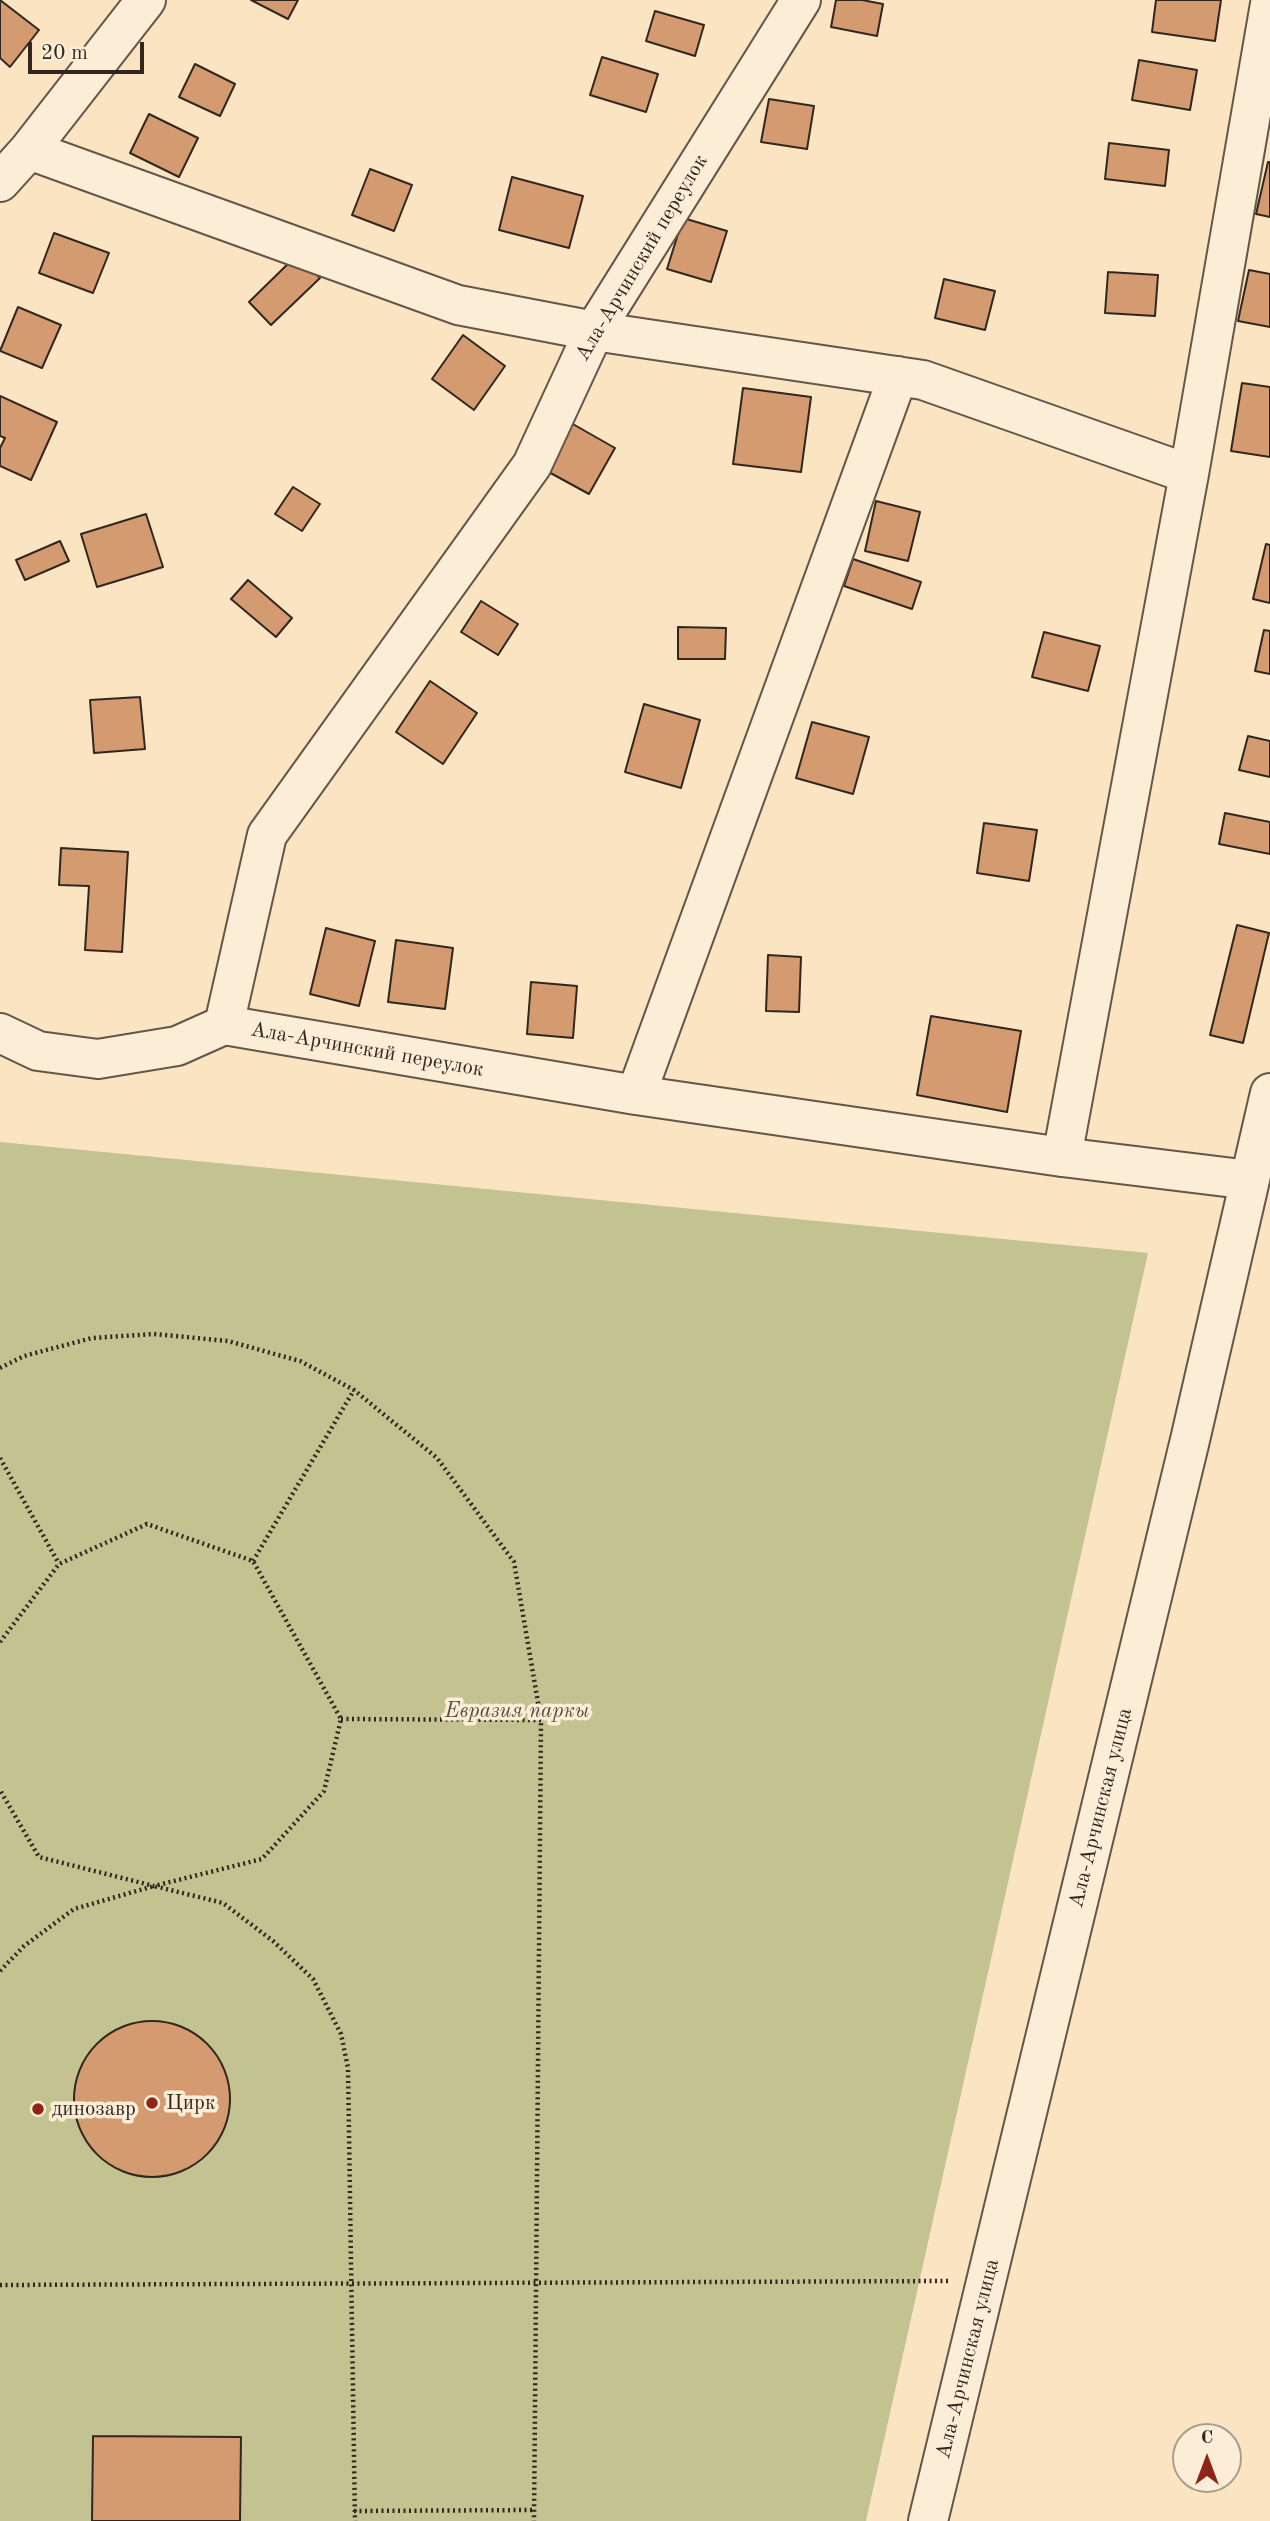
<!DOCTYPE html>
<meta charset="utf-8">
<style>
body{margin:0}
#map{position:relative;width:1270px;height:2521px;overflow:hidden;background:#fae4c2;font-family:"Old Standard TT",serif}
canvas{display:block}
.north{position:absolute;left:1172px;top:2423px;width:70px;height:70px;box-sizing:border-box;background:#fcedd7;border:2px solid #ab9d8e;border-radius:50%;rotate:0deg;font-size:19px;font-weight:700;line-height:28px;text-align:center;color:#322620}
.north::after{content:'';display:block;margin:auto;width:24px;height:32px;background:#8f2418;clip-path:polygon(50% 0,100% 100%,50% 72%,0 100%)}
.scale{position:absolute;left:28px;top:42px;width:116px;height:32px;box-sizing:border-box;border:4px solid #322620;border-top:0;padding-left:9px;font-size:21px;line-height:24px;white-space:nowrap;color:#322620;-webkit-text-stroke:5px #fcedd7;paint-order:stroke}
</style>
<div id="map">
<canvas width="1270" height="2521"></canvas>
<div class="north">С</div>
<div class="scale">20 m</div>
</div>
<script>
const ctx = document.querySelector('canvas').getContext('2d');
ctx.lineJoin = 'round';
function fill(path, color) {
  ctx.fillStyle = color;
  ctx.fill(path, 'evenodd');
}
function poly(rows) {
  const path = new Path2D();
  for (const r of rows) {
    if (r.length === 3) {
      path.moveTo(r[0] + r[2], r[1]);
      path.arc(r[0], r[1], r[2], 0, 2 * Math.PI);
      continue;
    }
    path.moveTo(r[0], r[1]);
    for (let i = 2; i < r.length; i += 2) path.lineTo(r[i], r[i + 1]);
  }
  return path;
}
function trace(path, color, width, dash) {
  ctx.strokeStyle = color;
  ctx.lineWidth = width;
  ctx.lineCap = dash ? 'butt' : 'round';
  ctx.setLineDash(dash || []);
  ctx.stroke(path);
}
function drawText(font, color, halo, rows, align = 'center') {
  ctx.font = font + ' "Old Standard TT",serif';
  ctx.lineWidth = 7;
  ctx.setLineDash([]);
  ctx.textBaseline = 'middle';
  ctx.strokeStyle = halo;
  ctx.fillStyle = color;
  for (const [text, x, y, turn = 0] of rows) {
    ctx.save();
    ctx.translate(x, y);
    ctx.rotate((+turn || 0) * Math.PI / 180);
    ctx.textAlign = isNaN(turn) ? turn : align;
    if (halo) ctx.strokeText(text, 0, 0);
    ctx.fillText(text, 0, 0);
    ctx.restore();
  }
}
fill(poly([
 [0,1142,1148,1253,866,2521,0,2521]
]), '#c2c390');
const building = poly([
 [0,0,39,30,10,67,0,58,0,0],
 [251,0,298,0,288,19,251,0],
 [836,0,862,0,883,4,877,36,831,27,836,0],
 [1156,0,1221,0,1215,41,1152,32,1156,0],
 [655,11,704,25,695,56,646,41,655,11],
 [602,57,658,74,646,112,590,95,602,57],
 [1139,60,1197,70,1190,110,1132,100,1139,60],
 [195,64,235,84,220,116,179,97,195,64],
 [769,99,814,106,807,149,761,142,769,99],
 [149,114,198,138,179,177,130,153,149,114],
 [1109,143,1169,150,1165,186,1105,179,1109,143],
 [1268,162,1270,162,1270,217,1256,214,1268,162],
 [370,169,412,185,394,231,352,215,370,169],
 [512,177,583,196,569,248,499,230,512,177],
 [683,218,727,231,711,282,667,269,683,218],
 [54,233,109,253,93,293,39,273,54,233],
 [297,255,320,278,271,325,249,302,297,255],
 [1249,270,1270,274,1270,327,1238,321,1249,270],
 [1108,272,1158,275,1155,316,1105,313,1108,272],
 [944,279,995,291,985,330,935,318,944,279],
 [18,307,61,325,42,368,0,351,18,307],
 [463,335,505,366,474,410,432,379,463,335],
 [1242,383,1270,387,1270,457,1231,451,1242,383],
 [743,388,811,397,801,472,733,464,743,388],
 [0,396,57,422,31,480,0,466,0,448,5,438,0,436,0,396],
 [571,423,615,448,589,494,545,470,571,423],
 [293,487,320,504,302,531,275,514,293,487],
 [876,501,920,512,908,561,865,551,876,501],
 [146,514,163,567,97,587,81,534,146,514],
 [60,541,69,561,25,580,16,560,60,541],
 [1266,544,1270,545,1270,603,1253,599,1266,544],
 [853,559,921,582,912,609,844,586,853,559],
 [248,580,292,618,276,637,231,599,248,580],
 [481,601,518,624,498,655,461,632,481,601],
 [678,627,726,628,725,659,678,659,678,627],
 [1264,630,1270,631,1270,674,1255,671,1264,630],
 [1044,632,1100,646,1088,691,1032,677,1044,632],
 [430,681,477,713,443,764,396,732,430,681],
 [140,697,145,749,94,753,90,700,140,697],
 [644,704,700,720,681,788,625,772,644,704],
 [812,722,869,737,853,794,796,778,812,722],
 [1248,736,1270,741,1270,777,1239,770,1248,736],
 [1225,813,1270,822,1270,854,1219,844,1225,813],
 [984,823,1037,830,1029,881,977,873,984,823],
 [61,848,128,852,122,952,85,950,89,886,59,885,61,848],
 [1237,925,1269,933,1243,1043,1210,1035,1237,925],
 [326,928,375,941,359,1006,310,994,326,928],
 [396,940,453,948,445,1009,388,1002,396,940],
 [768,955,801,957,799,1012,766,1011,768,955],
 [531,982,577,986,573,1038,527,1034,531,982],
 [931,1016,1021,1031,1007,1112,917,1095,931,1016],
 [152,2099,78],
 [93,2436,241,2437,240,2521,92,2521,93,2436]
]);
fill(building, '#d49b71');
trace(building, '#322620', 2);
const minor = poly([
 [801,0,594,331,532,465,267,835,224,1025,636,1095,898,376],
 [29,150,458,305,594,331,923,380,1189,474],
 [0,182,29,150,146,0],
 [0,1033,38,1051,98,1059,177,1046,224,1025],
 [636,1095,1062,1157,1250,1180],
 [1062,1157,1189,474,1270,4],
 [928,2521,1190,1440,1270,1093]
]);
trace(minor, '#645648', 42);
trace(poly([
 [0,1368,24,1356,92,1338,154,1334,228,1341,300,1361,354,1390,437,1458,514,1562,541,1720,534,2521],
 [0,1458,59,1564],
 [253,1561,354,1390],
 [0,1642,59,1564,147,1524,253,1561,341,1719,324,1791,262,1859,154,1886,39,1857,0,1790],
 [341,1719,541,1720],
 [0,1971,24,1946,74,1909,154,1886,223,1903,273,1941,313,1979,341,2034,348,2068,355,2521],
 [0,2285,948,2281],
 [354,2511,534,2510]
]), '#322620', 4.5, [2, 3.5]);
trace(minor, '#fcedd7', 38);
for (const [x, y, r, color] of [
 [152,2103,7,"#8f2418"],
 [38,2109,7,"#8f2418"]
]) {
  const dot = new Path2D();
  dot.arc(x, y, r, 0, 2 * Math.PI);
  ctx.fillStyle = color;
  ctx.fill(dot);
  trace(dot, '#fcedd7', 2.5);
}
drawText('21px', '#322620', '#fcedd7', [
 ["Ала-Арчинский переулок",642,258,-59],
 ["Ала-Арчинский переулок",367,1050,10],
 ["Ала-Арчинская улица",1101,1808,-76],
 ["Ала-Арчинская улица",968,2359,-76]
]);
drawText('italic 21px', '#564d3c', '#fcedd7', [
 ["Евразия паркы",517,1711]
]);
drawText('21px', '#322620', '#fcedd7', [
 ["Цирк",166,2103],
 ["динозавр",52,2109]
], 'left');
</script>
